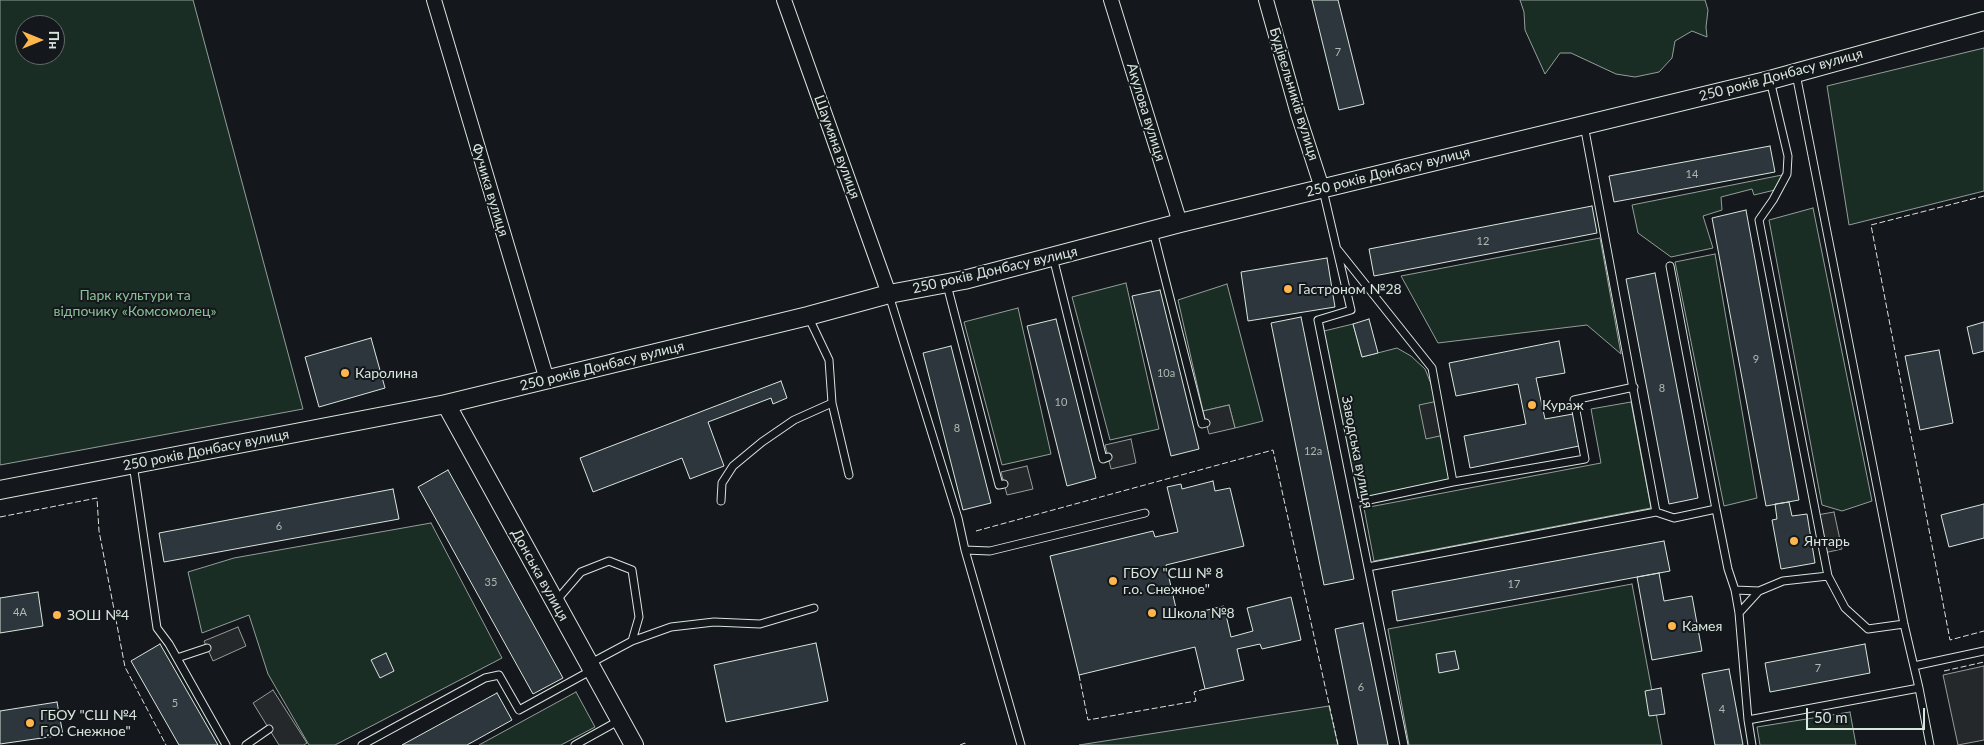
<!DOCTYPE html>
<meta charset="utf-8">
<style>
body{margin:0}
#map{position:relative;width:1984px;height:745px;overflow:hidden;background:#14181c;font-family:Lato,sans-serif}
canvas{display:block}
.north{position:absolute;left:15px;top:15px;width:50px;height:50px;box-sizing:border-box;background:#14181c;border:1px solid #626a69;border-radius:50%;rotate:90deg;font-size:14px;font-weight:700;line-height:20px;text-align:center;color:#d8e6dc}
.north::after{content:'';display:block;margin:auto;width:18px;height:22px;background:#ffb74d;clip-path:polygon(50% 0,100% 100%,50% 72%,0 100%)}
.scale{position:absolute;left:1806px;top:708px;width:119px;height:22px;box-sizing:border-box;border:2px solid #d8e6dc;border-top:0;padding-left:6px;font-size:15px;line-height:18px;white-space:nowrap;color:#d8e6dc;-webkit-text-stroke:4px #14181c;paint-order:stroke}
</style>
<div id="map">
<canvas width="1984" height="745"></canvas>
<div class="north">Пн</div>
<div class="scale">50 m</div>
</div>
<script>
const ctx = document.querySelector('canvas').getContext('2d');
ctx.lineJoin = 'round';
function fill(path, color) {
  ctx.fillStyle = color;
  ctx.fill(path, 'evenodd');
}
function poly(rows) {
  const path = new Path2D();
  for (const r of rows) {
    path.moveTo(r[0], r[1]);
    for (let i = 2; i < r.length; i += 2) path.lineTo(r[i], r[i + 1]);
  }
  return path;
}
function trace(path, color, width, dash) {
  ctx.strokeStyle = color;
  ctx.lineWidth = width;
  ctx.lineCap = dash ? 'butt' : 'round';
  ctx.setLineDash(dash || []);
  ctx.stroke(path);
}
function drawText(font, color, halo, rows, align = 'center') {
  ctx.font = font + ' Lato,sans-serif';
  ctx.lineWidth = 4;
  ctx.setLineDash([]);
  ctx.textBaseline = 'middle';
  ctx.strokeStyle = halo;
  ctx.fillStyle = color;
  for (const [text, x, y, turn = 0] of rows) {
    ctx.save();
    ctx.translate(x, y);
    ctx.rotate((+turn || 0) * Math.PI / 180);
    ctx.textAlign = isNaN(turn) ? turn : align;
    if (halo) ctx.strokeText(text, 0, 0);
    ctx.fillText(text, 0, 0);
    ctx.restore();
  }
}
const green = poly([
 [0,0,193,0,303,409,0,465,0,0],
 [25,25,55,25,55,55,25,55,25,25],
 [1520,0,1705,0,1708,10,1706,27,1707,37,1692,31,1675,41,1672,58,1659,72,1635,77,1616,74,1571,53,1560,53,1545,74,1525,30,1524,12,1520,0],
 [1984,48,1984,191,1849,225,1827,86,1984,48],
 [1787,174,1779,189,1754,195,1752,189,1721,197,1722,210,1703,216,1713,248,1671,257,1638,233,1632,205,1787,174],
 [1813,208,1872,501,1842,511,1822,505,1769,220,1813,208],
 [1600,238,1621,354,1587,325,1438,343,1401,276,1600,238],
 [1715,254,1757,498,1724,506,1675,262,1715,254],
 [1126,283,1159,429,1110,440,1072,297,1126,283],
 [1227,284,1263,421,1235,428,1229,405,1203,411,1178,300,1227,284],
 [1018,308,1051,454,1002,465,964,322,1018,308],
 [1353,324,1362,357,1397,348,1411,356,1425,369,1438,401,1426,438,1444,435,1453,482,1355,503,1320,332,1353,324],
 [1631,402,1651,508,1374,561,1364,508,1601,463,1591,409,1631,402],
 [431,523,502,658,335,745,309,745,268,674,249,615,202,633,188,572,234,558,431,523],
 [1632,584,1662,745,1409,745,1388,629,1632,584],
 [576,692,595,727,561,745,479,745,576,692],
 [1329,706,1338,745,1079,745,1329,706],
 [1850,712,1856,745,1760,745,1757,727,1850,712]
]);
fill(green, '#1a2d24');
trace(green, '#939e99', 1);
const parking = poly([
 [1438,401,1444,435,1426,439,1419,405,1438,401],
 [1229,405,1235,428,1209,434,1203,411,1229,405],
 [1131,439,1136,463,1111,469,1105,445,1131,439],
 [1027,466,1033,489,1007,495,1001,472,1027,466],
 [1834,512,1842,549,1824,553,1817,515,1834,512],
 [238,627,246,646,213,661,204,641,238,627],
 [1984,666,1984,740,1958,745,1943,675,1984,666],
 [273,690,307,743,304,745,279,745,253,703,273,690]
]);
fill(parking, '#24282b');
trace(parking, '#939e99', 1);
const building = poly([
 [1312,0,1338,0,1364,104,1339,110,1312,0],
 [1770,146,1775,172,1614,202,1609,176,1770,146],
 [1592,206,1597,233,1374,276,1369,249,1592,206],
 [1746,210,1799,500,1766,506,1712,218,1746,210],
 [1327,258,1335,307,1248,321,1241,272,1327,258],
 [1655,273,1698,498,1669,504,1626,279,1655,273],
 [1160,290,1199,449,1171,456,1132,296,1160,290],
 [1301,317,1354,579,1324,585,1271,323,1301,317],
 [1056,319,1096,478,1067,486,1027,326,1056,319],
 [1369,319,1378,353,1362,357,1353,324,1369,319],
 [1984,322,1984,351,1973,354,1967,327,1984,322],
 [371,338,385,388,319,407,305,357,371,338],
 [1559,341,1565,373,1536,378,1545,419,1573,414,1579,446,1470,468,1464,436,1526,424,1518,384,1456,396,1449,363,1559,341],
 [951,346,991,503,963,510,923,353,951,346],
 [1939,350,1953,423,1920,430,1905,356,1939,350],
 [781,381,787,398,773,404,771,398,708,422,724,466,690,479,682,458,593,492,580,458,781,381],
 [448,470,563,678,533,694,418,487,448,470],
 [1213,481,1215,491,1230,488,1244,546,1166,565,1178,617,1224,606,1231,637,1253,631,1247,608,1291,597,1301,640,1262,649,1260,644,1237,649,1244,680,1205,689,1195,647,1079,675,1050,556,1153,531,1155,537,1178,532,1167,487,1181,484,1182,489,1213,481],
 [393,489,399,519,164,562,159,533,393,489],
 [1789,502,1792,516,1807,514,1815,563,1781,569,1772,520,1777,519,1775,504,1789,502],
 [1984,504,1984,538,1949,547,1941,515,1984,504],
 [1664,541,1670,571,1397,621,1392,591,1664,541],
 [1659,573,1664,601,1692,596,1702,651,1652,660,1637,577,1659,573],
 [38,592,43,626,0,633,0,598,38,592],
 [1363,623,1388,745,1358,745,1335,629,1363,623],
 [816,643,828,701,726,722,714,665,816,643],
 [160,644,218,745,179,745,131,661,160,644],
 [1865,644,1870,673,1770,692,1765,663,1865,644],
 [1455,651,1459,669,1439,673,1436,654,1455,651],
 [386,653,394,671,380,678,371,660,386,653],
 [1729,669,1743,745,1715,745,1702,674,1729,669],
 [1661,688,1665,714,1649,716,1645,691,1661,688],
 [497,693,512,720,467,745,402,745,497,693],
 [57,702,63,735,0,744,0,711,57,702]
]);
fill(building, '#2c363c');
trace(building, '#d8e6dc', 1);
const service = poly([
 [1796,74,1904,624,1919,688,1930,745],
 [1770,80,1788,156,1787,174,1773,200,1759,220,1828,576],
 [1584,125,1656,512],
 [1323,190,1351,310,1318,320,1404,745],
 [1153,231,1202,424,1206,423],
 [1338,250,1432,368,1453,482,1585,459,1574,400,1634,387],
 [1053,257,1103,459,1108,457],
 [1670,266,1716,509],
 [947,285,999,485,1004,484],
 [889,295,958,518,965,550,990,551,1145,513],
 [832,403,849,475],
 [133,464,157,628,169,644,226,745],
 [721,501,722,483,733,466,762,442,794,420,832,403,829,360,808,316],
 [1355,503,1453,482],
 [965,550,1021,745],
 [1368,567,1656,512,1674,518,1716,509,1728,569,1735,590,1759,591,1783,581,1828,576,1845,608,1868,629,1904,624],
 [1735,590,1739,613,1748,720,1752,745],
 [556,601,581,572,609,561,632,570,639,617,632,641],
 [1739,613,1759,591],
 [177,658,207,648],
 [589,664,632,641,671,627,714,622,760,624,814,608],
 [1914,666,1984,651],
 [1748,720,1919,688],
 [246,745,269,729],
 [362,745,485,678,499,675,519,710,592,670],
 [575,745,620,720]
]);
const minor = poly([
 [434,0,547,380],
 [784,0,889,294],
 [1111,0,1180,223],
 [1266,0,1298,114,1322,188]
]);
const tertiary = poly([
 [446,404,634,745],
 [0,490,446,404,808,316,889,294,964,280,1180,223,1770,80,1984,21]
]);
trace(service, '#d8e6dc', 9);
trace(minor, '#d8e6dc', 16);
trace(tertiary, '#d8e6dc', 20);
trace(service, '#14181c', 7);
trace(minor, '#14181c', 14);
trace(tertiary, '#14181c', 18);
trace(poly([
 [1984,196,1871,225,1950,640,1984,631],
 [0,517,97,498,99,531,125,667,166,745],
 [976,531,1273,450,1338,745],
 [1944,671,1984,662],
 [1079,675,1088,720,1196,701,1194,692,1205,689],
 [960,745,965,743,966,745]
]), '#d8e6dc', 1, [6, 2.5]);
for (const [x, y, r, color] of [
 [1288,289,5,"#ffb74d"],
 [345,373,5,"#ffb74d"],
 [1532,405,5,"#ffb74d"],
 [1794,541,5,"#ffb74d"],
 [1113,581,5,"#ffb74d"],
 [1152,613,5,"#ffb74d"],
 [57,615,5,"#ffb74d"],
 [1672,626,5,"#ffb74d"],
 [30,723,5,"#ffb74d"]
]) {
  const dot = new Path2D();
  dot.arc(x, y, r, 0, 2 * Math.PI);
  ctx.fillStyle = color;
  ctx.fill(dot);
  trace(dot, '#14181c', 2);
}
drawText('11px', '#adbab4', null, [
 ["7",1338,52],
 ["14",1692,174],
 ["12",1483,241],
 ["9",1756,359],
 ["10а",1166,373],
 ["8",1662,388],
 ["10",1061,402],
 ["8",957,428],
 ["12а",1313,451],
 ["6",279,526],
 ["35",491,582],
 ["17",1514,584],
 ["4А",20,612],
 ["7",1818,668],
 ["6",1361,687],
 ["5",175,703],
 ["4",1722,709]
]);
drawText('14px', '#d8e6dc', '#14181c', [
 ["250 років Донбасу вулиця",1781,75,-15],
 ["Будівельників вулиця",1294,94,73],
 ["Акулова вулиця",1146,112,73],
 ["Шаумяна вулиця",837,147,70],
 ["250 років Донбасу вулиця",1388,172,-14],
 ["Фучика вулиця",490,190,73],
 ["250 років Донбасу вулиця",995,270,-13],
 ["250 років Донбасу вулиця",602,366,-14],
 ["250 років Донбасу вулиця",206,450,-11],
 ["Заводська вулиця",1357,452,79],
 ["Донська вулиця",540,575,61]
]);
drawText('14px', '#d8e6dc', '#14181c', [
 ["Гастроном №28",1298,289],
 ["Каролина",355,373],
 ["Кураж",1542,405],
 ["Янтарь",1804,541],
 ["ГБОУ \"СШ № 8",1123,573],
 ["г.о. Снежное\"",1123,589],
 ["Школа №8",1162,613],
 ["ЗОШ №4",67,615],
 ["Камея",1682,626],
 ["ГБОУ \"СШ №4",40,715],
 ["Г.О. Снежное\"",40,731]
], 'left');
drawText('14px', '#8ac095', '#14181c', [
 ["Парк культури та",135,295],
 ["відпочику «Комсомолец»",135,311]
]);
</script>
